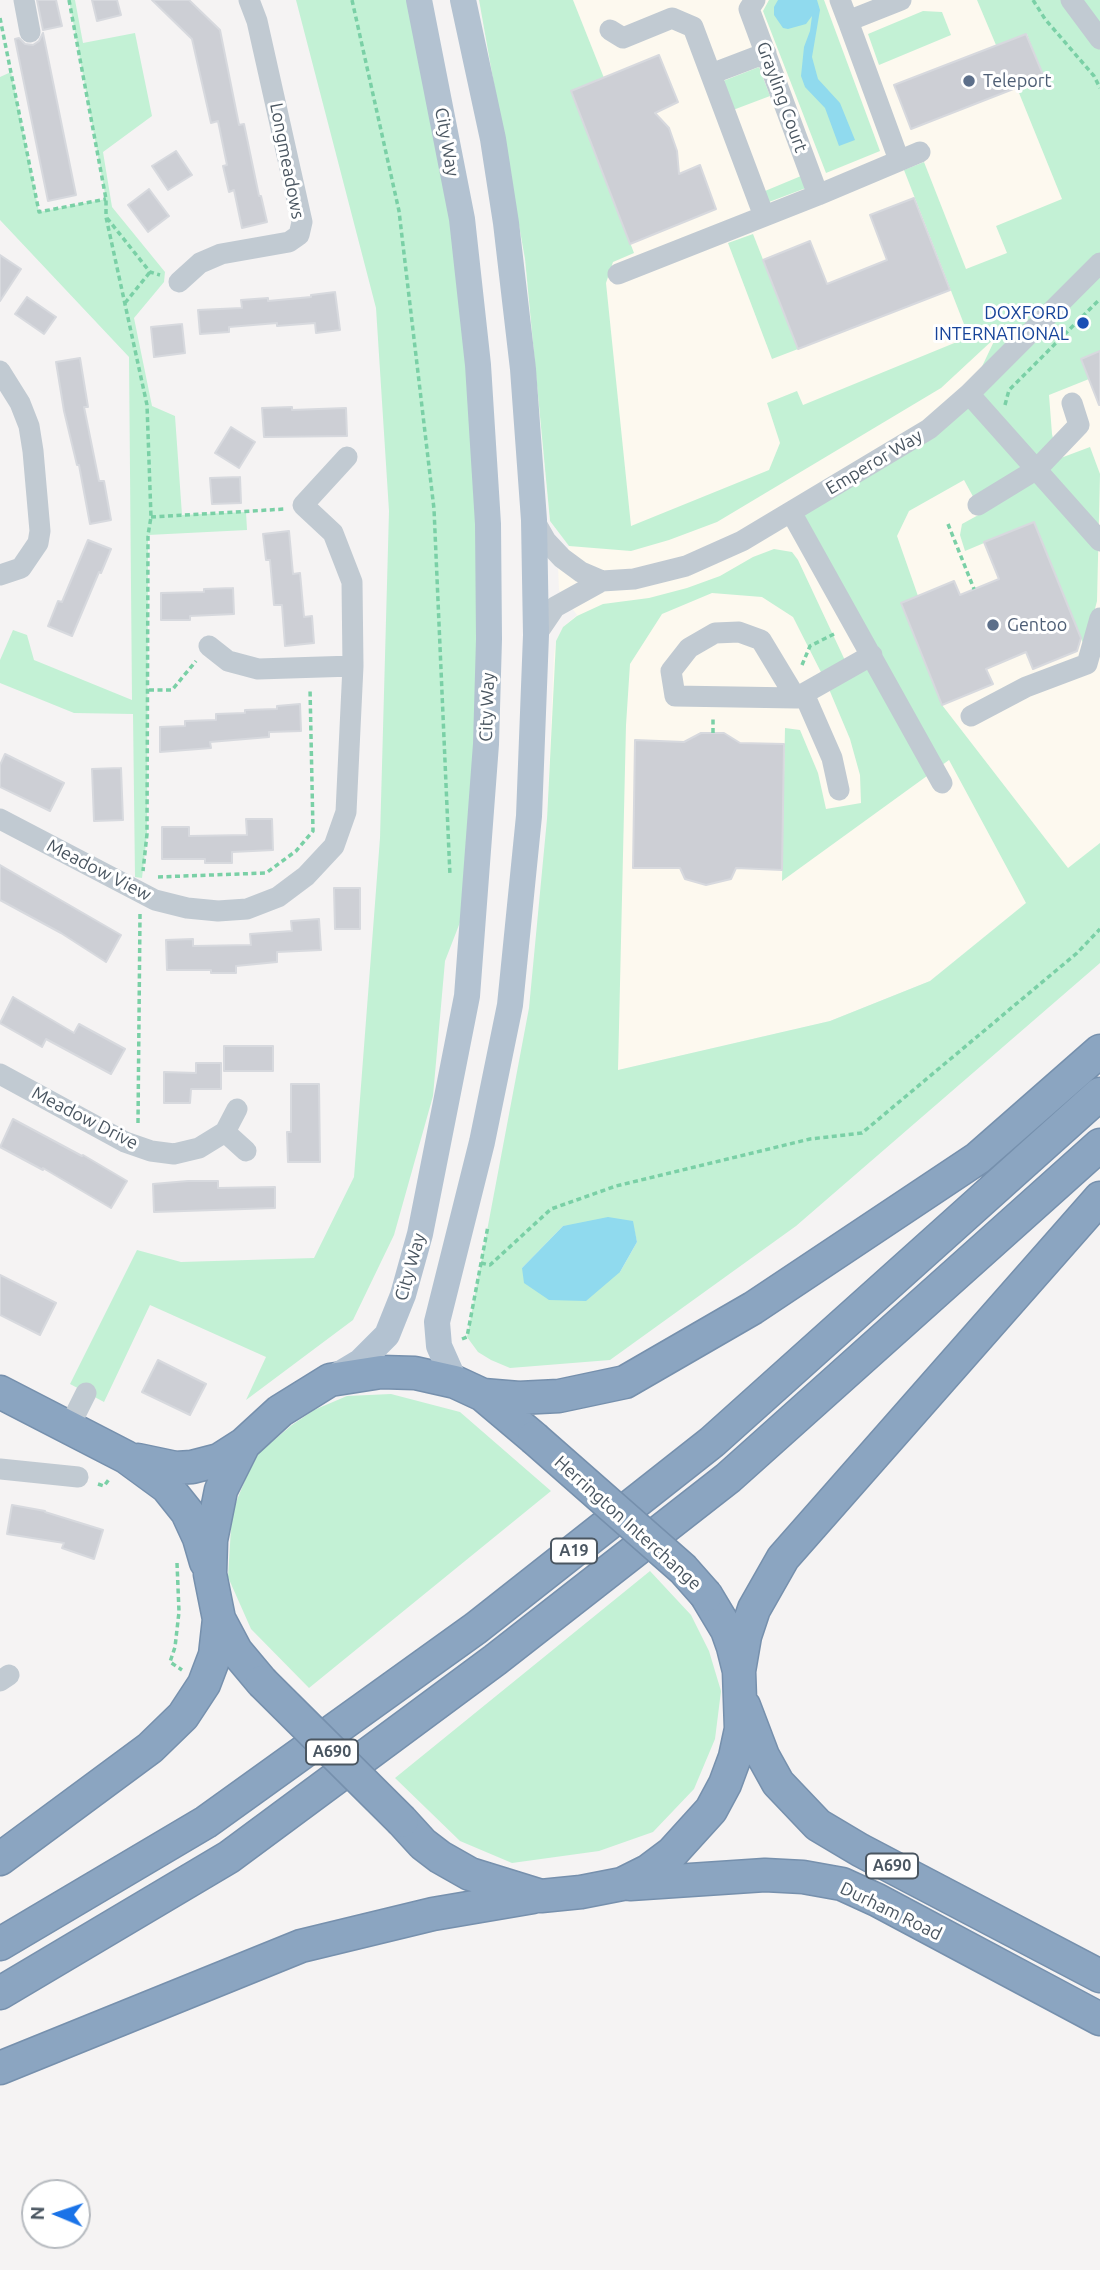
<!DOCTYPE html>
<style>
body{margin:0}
#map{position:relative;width:1100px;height:2270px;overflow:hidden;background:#f5f3f3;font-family:Ubuntu,sans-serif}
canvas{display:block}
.north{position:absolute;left:21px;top:2179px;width:70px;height:70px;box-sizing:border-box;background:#fff;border:2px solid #b7bbc0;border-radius:50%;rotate:272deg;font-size:19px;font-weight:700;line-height:28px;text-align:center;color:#4a5661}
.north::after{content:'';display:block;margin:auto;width:24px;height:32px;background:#1a73e8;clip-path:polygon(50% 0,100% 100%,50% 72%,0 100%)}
</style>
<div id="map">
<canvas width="1100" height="2270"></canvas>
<div class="north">N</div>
</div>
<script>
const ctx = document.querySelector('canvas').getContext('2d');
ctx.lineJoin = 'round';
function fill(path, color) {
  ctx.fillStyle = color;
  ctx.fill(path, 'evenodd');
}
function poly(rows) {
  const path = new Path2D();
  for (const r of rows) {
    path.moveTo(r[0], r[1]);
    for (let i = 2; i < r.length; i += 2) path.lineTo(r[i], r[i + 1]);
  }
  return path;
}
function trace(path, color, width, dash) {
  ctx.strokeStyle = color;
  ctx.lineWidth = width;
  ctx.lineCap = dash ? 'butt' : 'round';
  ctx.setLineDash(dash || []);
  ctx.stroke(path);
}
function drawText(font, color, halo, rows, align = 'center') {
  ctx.font = font + ' Ubuntu,sans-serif';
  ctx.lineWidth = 6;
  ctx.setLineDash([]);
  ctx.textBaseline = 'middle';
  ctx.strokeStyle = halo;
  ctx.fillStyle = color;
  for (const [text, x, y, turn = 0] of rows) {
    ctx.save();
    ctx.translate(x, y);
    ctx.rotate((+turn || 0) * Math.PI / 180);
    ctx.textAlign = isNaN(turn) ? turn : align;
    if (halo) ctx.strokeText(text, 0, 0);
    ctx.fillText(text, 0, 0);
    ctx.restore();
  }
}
fill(poly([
 [479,0,1100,0,1100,843,930,981,830,1021,618,1070,547,819,554,654,556,641,563,627,577,615,559,590,558,566,569,546,550,521,525,259]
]), '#fdf9ef');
fill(poly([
 [69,0,75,0,83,43,135,33,152,116,103,152,112,207,165,272,164,282,134,318,152,406,175,416,182,515,246,512,247,530,148,535,147,834,142,878,135,877,133,714,74,713,0,683,0,660,13,630,27,635,34,660,132,700,129,357,0,220,0,77,11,72,39,212,106,199],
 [296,0,419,0,478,365,478,876,445,961,433,1096,394,1235,353,1320,246,1400,266,1357,150,1305,104,1402,70,1384,137,1250,181,1262,314,1258,354,1177,380,838,389,511,376,308],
 [479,0,573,0,604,78,572,91,634,253,613,262,606,283,631,526,769,470,780,443,767,403,797,391,803,405,969,337,904,170,924,162,966,269,1007,253,996,226,1062,199,1017,88,1043,77,1027,34,996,45,977,0,1100,0,1100,351,1081,359,1089,379,1049,395,1052,434,1058,459,1090,447,1100,474,1097,601,1085,648,1034,522,965,551,960,535,962,524,982,513,964,480,909,511,897,536,918,596,901,603,942,705,1068,868,1100,843,1100,963,796,1226,610,1360,510,1368,491,1360,478,1352,467,1337,529,1008,547,819,556,641,563,627,577,616,603,604,649,598,687,588,720,576,753,557,774,549,792,552,798,560,849,669,871,656,791,512,969,394,996,337,941,388,717,522,669,540,631,551,569,546,550,521,525,259],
 [712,593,762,597,793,617,826,682,850,739,860,775,861,803,826,809,818,773,800,730,785,728,782,881,949,760,1026,903,930,981,830,1021,618,1070,626,725,630,664,662,614],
 [632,1221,637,1242,620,1272,522,1268,563,1226],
 [769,0,824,0,880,151,826,173,763,11],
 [923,11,942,12,951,35,879,65,868,34],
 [759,67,770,96,733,110,723,81],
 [801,176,806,188,769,202,765,191],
 [753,234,798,349,772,359,728,243],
 [391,1394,460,1412,551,1491,309,1688,251,1629,228,1577,232,1512,255,1456,292,1425,314,1410,347,1396],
 [650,1571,691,1615,709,1651,721,1691,715,1739,694,1789,653,1832,599,1851,512,1863,460,1841,395,1778]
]), '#c3f1d5');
fill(poly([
 [778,0,817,0,820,10,812,57,818,79,840,103,855,140,839,146,825,108,805,87,801,76,804,47,810,31,812,16,806,24,788,29,783,28,774,15,774,7],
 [608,1217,633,1221,637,1242,620,1272,586,1301,549,1300,524,1283,522,1268,563,1226]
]), '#90daee');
const building = poly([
 [37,0,56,0,62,26,43,30,37,0],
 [92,0,117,0,121,15,97,21,92,0],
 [152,0,189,0,220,30,239,125,244,124,259,196,261,196,267,222,242,228,234,190,229,192,223,166,227,165,218,121,211,123,192,39,152,0],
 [43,33,76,195,48,201,15,39,19,38,25,44,33,45,39,41,43,33],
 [1026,34,1044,77,911,129,894,85,1026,34],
 [659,55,678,102,655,113,669,128,677,151,679,174,700,165,716,209,630,244,571,91,659,55],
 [176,151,192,175,168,190,152,166,176,151],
 [149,189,169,216,148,232,128,205,149,189],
 [914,198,950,290,798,349,763,260,810,241,827,284,887,260,870,215,914,198],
 [0,255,21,269,0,301,0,255],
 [335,292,340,330,316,333,315,323,277,326,277,323,229,327,229,332,200,334,198,310,242,308,241,300,268,298,268,301,311,297,311,295,335,292],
 [27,297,56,317,44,334,15,314,27,297],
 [182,324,185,353,154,357,151,327,182,324],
 [1100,351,1100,405,1099,405,1081,359,1100,351],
 [80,358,88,407,84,407,99,481,104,481,111,520,90,524,79,465,77,465,64,411,56,362,80,358],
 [292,407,292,410,346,408,347,436,264,437,262,408,292,407],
 [231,427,255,442,239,468,215,453,231,427],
 [240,477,241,503,212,504,210,478,240,477],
 [1034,522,1081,638,1077,651,1033,669,1026,652,986,669,993,684,942,705,901,603,954,581,960,595,999,579,984,542,1034,522],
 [289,531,293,574,300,573,304,617,312,616,314,643,285,646,282,605,274,605,270,560,266,560,263,534,289,531],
 [88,540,111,549,101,573,99,572,72,636,48,626,58,601,62,602,88,540],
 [233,588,234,614,190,616,190,620,161,620,161,593,204,592,204,589,233,588],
 [300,704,301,731,269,732,269,737,210,742,211,748,160,752,160,727,185,726,185,721,216,720,216,714,245,713,245,710,277,709,277,706,300,704],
 [701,733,724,733,740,743,784,744,782,870,736,868,731,879,706,885,685,879,680,868,633,868,635,740,684,742,701,733],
 [5,754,64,783,50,811,0,787,0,765,5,754],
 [121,768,123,820,94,821,92,769,121,768],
 [246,819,272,819,273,850,232,852,232,863,205,863,205,859,162,859,162,827,189,827,189,836,247,835,246,819],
 [0,865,121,935,106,962,61,933,0,900,0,865],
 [334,888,360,888,360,929,335,929,334,888],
 [319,919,321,950,277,952,277,962,236,966,236,973,211,973,211,970,167,970,166,940,193,939,193,946,251,945,250,934,292,931,291,921,319,919],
 [13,997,74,1033,79,1024,125,1049,111,1074,46,1039,42,1047,0,1023,13,997],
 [224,1046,273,1046,273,1071,224,1071,224,1046],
 [196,1063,221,1063,221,1089,191,1089,190,1103,164,1103,164,1072,196,1073,196,1063],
 [291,1084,319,1084,320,1162,288,1162,287,1132,291,1132,291,1084],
 [13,1119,82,1156,83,1155,127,1181,111,1208,43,1168,43,1170,0,1147,13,1119],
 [188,1181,218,1181,218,1188,275,1187,275,1208,154,1212,153,1184,188,1181],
 [0,1275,56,1303,40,1335,0,1315,0,1275],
 [158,1360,206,1384,190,1415,142,1392,158,1360],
 [12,1505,45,1511,45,1512,103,1530,94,1559,62,1548,64,1543,7,1534,12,1505]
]);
fill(building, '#cdcfd5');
trace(building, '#d7d9de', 2);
const highway = poly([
 [0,1392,126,1457,167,1487,187,1512,199,1538,206,1562],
 [483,1395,519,1398,559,1396,625,1382,753,1308,978,1158,1100,1051],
 [138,1460,176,1468,192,1467,219,1460,244,1444],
 [739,1671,745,1636,754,1609,783,1558,1100,1198],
 [262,1682,236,1651,219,1619,210,1574,211,1540,221,1490,244,1444,280,1411,330,1380,381,1372,415,1373,455,1382,483,1395,534,1438],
 [744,1706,763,1756,778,1783,818,1825,860,1850,1100,1976],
 [402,1821,423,1844,440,1857,470,1874,541,1896,581,1892,622,1884,648,1871,672,1853,711,1810,725,1784,735,1757,741,1729,739,1671,733,1647,727,1630,706,1595],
 [0,1859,150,1748,183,1716,204,1684,215,1655,219,1619],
 [630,1884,765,1875,803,1877,842,1884,877,1900,1100,2019],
 [0,1944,206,1822,476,1628,712,1442,1100,1094],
 [0,1993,229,1857,495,1660,728,1478,1100,1145],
 [0,2068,301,1946,433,1914,533,1897]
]);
trace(highway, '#7690ad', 35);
trace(poly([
 [69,0,106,199,106,217,147,405,151,517,148,535,147,834,143,871],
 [352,0,399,211,434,509,450,876],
 [1033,0,1045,19,1094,76,1100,88],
 [0,18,39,212,106,199],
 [107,218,150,272,160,275],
 [125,303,150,272],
 [1005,405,1009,390,1100,299],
 [151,517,285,509],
 [948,524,974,589],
 [802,665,810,646,834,634],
 [149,690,172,690,196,661],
 [713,733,713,718],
 [158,877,266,873,296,851,313,831,310,688],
 [138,1123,140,914],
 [481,1263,490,1265,551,1209,616,1186,810,1139,862,1133,1077,953,1100,929],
 [462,1339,467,1337,488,1226],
 [98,1484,104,1486,110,1478],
 [177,1563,179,1612,175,1647,170,1662,182,1670]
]), '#7ad0a6', 3.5, [5, 3.5]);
trace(poly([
 [24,0,30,32],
 [755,0,749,9,818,195],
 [840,0,848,21,901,0],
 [1071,0,1100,39],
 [848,21,899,160],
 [610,30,623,38,672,18,693,27,764,216],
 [711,74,766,53],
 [618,274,818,195,920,152],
 [179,282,200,263,221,254,289,242,299,235,302,222,257,21,249,0],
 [0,371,20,403,29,426,33,451,40,531,38,543,21,568,0,575],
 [969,394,1100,541],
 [978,505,1037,469,1079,425,1072,403],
 [791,512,942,783],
 [534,520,546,541,562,558,581,572,602,581],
 [536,635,555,607,602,581,634,579,686,566,742,541,929,429,969,394,1100,263],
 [209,646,228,661,258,669,353,666],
 [804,694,832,758,839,790],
 [796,698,761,640,739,632,715,633,689,648,671,671,675,696,796,698,872,655],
 [971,716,1026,687,1087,664,1100,618],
 [0,819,155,900,187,908,218,911,247,909,278,897,306,876,334,846,346,812,353,666,352,582,333,533,303,505,347,457],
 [0,1074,125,1142,151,1151,174,1154,199,1148,225,1132,237,1109],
 [225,1132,246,1151],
 [69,1427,86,1393],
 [0,1469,78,1477],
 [0,1681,9,1675]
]), '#c1cad2', 21);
trace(poly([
 [335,1377,360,1362,387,1335,403,1295,420,1234,467,996,486,744,489,639,488,524,478,365,462,219,419,0],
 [455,1382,439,1346,437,1322,482,1142,510,1005,529,816,536,635,534,520,523,369,506,223,493,139,463,0]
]), '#b3c2d1', 26);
trace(highway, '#8ba5c1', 32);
const highwayBridge = poly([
 [534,1438,683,1569,706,1595],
 [262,1682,402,1821]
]);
trace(highwayBridge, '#7690ad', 35, []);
trace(highwayBridge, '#8ba5c1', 32);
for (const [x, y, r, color] of [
 [969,81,7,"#5c6f8a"],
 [1083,323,7,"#1a4fb4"],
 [993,625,7,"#5c6f8a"]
]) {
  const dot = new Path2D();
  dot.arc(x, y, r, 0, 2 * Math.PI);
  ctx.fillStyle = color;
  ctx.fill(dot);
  trace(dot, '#fff', 2.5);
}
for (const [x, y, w] of [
 [574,1551,46],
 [332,1752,52],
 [892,1866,52]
]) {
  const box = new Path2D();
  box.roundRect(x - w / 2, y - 12.5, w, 25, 5);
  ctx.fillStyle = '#fff';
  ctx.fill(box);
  trace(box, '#4a5661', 2);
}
drawText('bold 16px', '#4a5661', null, [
 ["A19",574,1551],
 ["A690",332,1752],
 ["A690",892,1866]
]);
drawText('18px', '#4e5e75', '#fff', [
 ["Teleport",983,81],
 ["Gentoo",1007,625]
], 'left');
drawText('18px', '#4a5661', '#fff', [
 ["Grayling Court",782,97,70],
 ["City Way",447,142,80],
 ["Longmeadows",287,161,79],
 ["Emperor Way",874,462,-31],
 ["City Way",487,707,-88],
 ["Meadow View",99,870,27],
 ["Meadow Drive",85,1118,27],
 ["City Way",410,1267,-74],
 ["Herrington Interchange",628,1523,42],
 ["Durham Road",891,1911,26]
]);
drawText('18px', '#164399', '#fff', [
 ["DOXFORD",1069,313],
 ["INTERNATIONAL",1069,334]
], 'right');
</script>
